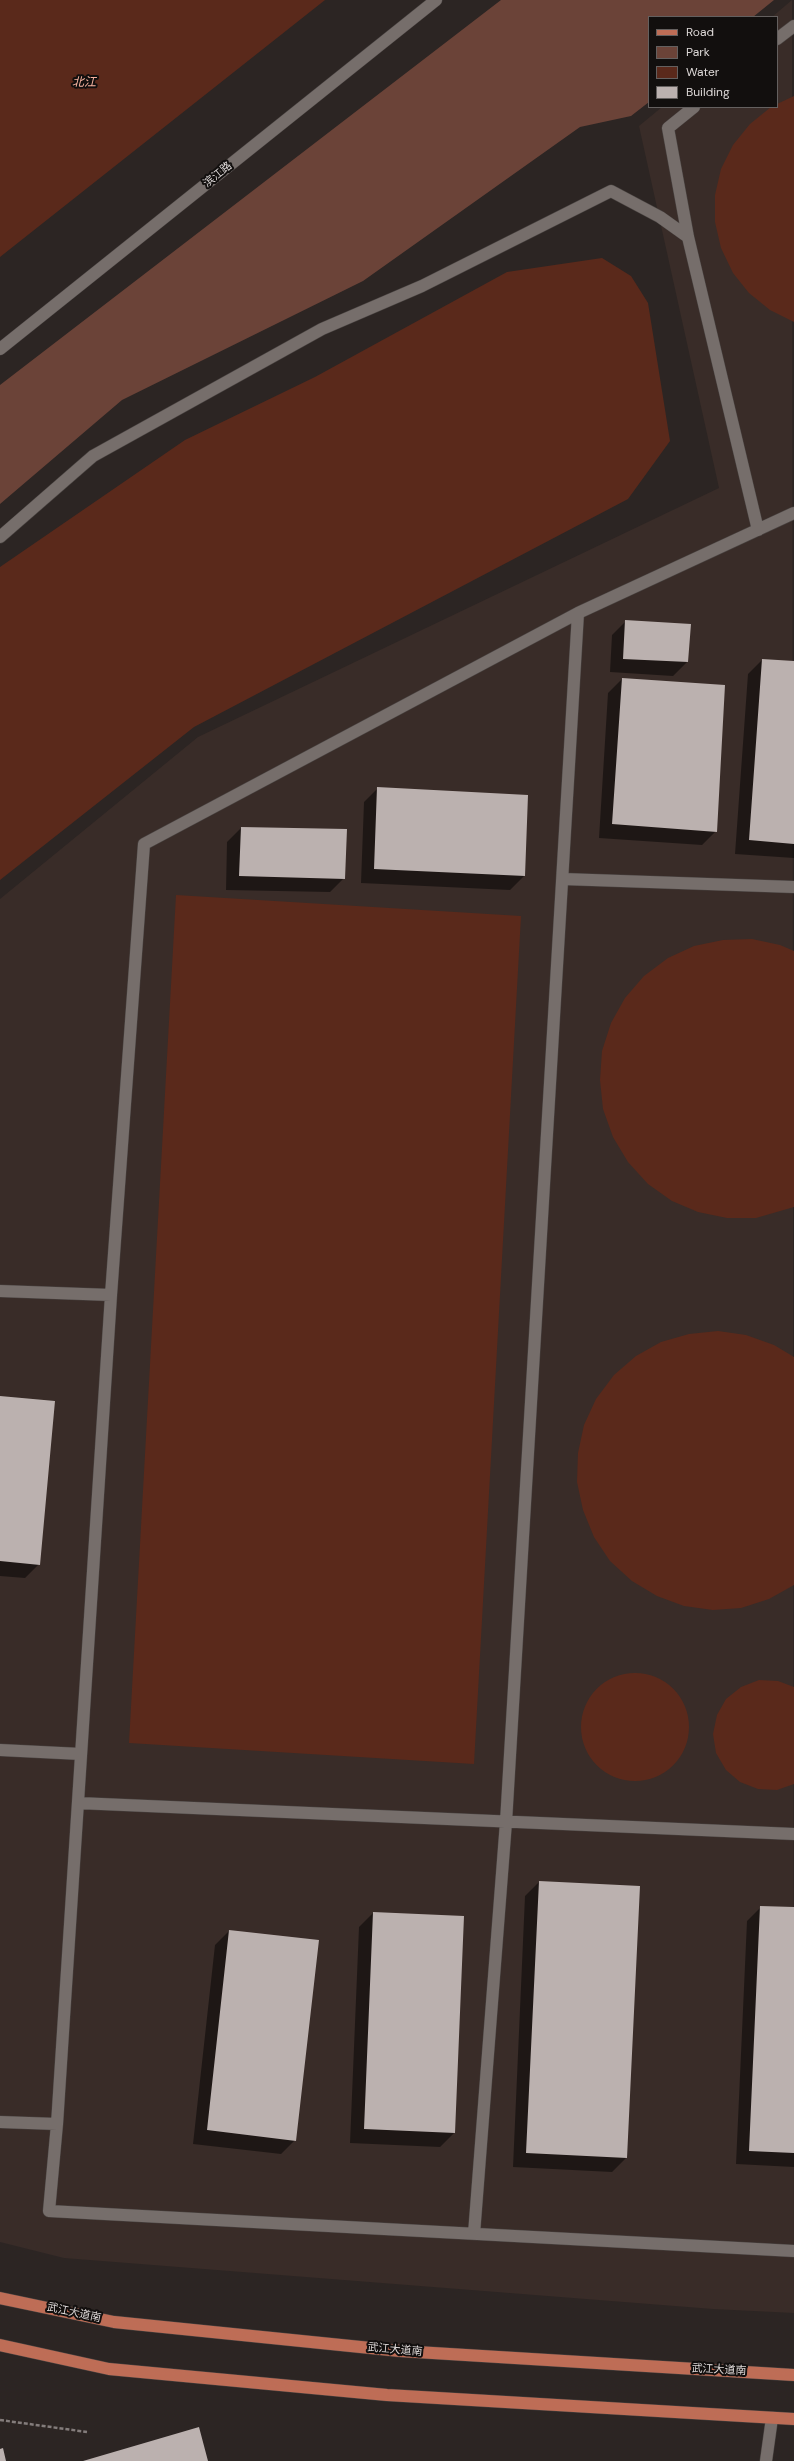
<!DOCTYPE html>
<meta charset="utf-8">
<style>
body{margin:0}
#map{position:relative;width:794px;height:2461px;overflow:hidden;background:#2c2523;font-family:"DM Sans",sans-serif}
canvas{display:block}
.legend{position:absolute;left:648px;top:16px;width:130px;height:92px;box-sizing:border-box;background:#120f0e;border:1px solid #64605f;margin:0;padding:5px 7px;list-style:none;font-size:12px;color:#ded9d8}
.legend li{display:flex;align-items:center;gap:8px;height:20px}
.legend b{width:20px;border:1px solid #64605f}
</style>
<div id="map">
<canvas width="794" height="2461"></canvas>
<ul class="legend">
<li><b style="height:5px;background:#be6d56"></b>Road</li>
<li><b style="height:11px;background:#6b4338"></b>Park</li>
<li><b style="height:11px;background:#5a291b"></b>Water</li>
<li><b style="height:11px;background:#bbb1af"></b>Building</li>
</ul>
</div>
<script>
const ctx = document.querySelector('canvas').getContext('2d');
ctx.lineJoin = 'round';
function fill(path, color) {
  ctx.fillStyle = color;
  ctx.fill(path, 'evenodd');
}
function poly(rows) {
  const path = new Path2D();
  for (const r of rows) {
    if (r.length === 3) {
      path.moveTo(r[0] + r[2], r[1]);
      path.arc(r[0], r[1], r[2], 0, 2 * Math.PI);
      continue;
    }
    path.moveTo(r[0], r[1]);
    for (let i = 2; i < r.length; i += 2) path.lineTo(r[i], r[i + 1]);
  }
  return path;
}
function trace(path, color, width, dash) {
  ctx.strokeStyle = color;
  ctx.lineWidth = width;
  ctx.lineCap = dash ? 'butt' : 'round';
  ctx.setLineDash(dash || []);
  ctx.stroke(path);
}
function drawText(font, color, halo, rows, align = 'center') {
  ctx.font = font + ' "DM Sans","Noto Sans SC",sans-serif';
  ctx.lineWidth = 4;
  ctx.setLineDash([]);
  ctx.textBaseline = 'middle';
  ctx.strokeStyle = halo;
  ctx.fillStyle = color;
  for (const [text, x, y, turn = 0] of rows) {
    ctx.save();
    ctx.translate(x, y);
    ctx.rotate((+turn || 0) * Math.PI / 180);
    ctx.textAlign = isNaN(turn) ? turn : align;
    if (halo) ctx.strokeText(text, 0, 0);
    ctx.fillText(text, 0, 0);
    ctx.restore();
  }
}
fill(poly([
 [792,0,794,2313,713,2309,64,2258,0,2242,0,899,198,737,719,488,639,126,662,107,777,107,777,17,772,17]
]), '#392c28');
fill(poly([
 [501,0,774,0,753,17,649,17,649,102,631,116,580,127,363,281,122,400,0,504,0,385]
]), '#6b4338');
fill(poly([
 [0,0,325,0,0,257],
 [794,96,794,322,770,310,749,293,733,273,721,248,715,222,715,195,721,169,733,145,750,124,771,107,777,107,777,104],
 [602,258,631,276,648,303,670,441,628,499,194,727,0,880,0,567,185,440,315,377,507,272],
 [176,895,521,916,474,1764,129,1743],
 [752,939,780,945,794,951,794,1207,756,1218,727,1218,698,1212,672,1201,648,1184,628,1162,613,1137,603,1109,600,1080,602,1051,611,1023,625,998,644,976,668,958,694,946,723,940],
 [718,1331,746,1335,774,1345,794,1357,794,1585,769,1599,741,1608,713,1610,684,1606,657,1596,632,1581,610,1561,594,1537,583,1510,577,1482,578,1453,584,1425,596,1399,614,1375,636,1356,661,1342,689,1334],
 [635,1727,54],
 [759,1680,778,1681,794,1687,794,1784,777,1790,758,1789,740,1782,726,1770,716,1753,713,1734,717,1715,726,1699,741,1687]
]), '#5a291b');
fill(poly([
 [626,621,687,662,673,676,610,672,612,635],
 [762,660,794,662,794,858,735,854,748,674],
 [622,679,716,831,702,845,599,838,608,693],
 [378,788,524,876,510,890,361,883,364,802],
 [241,828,346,830,344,878,330,892,226,890,227,842],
 [0,1397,39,1564,25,1578,0,1576],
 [539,1882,626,2158,612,2172,513,2167,525,1896],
 [761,1907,794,1908,794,2167,736,2164,747,1921],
 [373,1913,454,2133,440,2147,350,2143,359,1927],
 [229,1931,295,2140,281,2154,193,2144,215,1945]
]), '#0007');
fill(poly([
 [625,620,691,624,688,662,623,659],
 [762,659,794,661,794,844,749,840],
 [622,678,725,685,717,832,612,824],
 [377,787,528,795,525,876,374,869],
 [241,827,347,829,345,879,239,876],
 [0,1396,55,1401,40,1565,0,1561],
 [539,1881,640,1886,627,2158,526,2153],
 [760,1906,794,1907,794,2153,749,2151],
 [373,1912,464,1916,455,2133,364,2129],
 [229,1930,319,1940,296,2141,207,2130],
 [199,2427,208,2461,83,2461],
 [3,2448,6,2461,0,2461,0,2449]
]), '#bbb1af');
const minor = poly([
 [777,39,794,26],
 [694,107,668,128,688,237,758,530],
 [0,349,436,0],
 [0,537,93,456,322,329,422,286,611,191,660,217,688,237],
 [563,879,794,887],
 [0,1291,111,1295],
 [0,1750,81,1754],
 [78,1803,794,1834],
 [0,2122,57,2124,49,2211,794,2251],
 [57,2124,111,1295,144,844,578,613,794,513],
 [474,2234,506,1822,578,613],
 [766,2461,772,2418]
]);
const major = poly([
 [0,2298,114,2322,400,2351,794,2375],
 [0,2345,109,2369,387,2395,794,2419]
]);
trace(minor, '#494341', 13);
trace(major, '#494341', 13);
trace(poly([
 [0,2420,87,2432]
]), '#837c7b', 2.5, [4, 2]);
trace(minor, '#766e6b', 12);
trace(major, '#be6d56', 12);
drawText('11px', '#ded9d8', '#120f0e', [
 ["滨江路",218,175,-39],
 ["武江大道南",74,2313,12],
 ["武江大道南",395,2350,5],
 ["武江大道南",719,2370,3]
]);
drawText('italic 12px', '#f7b3a0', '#120f0e', [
 ["北江",84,83]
]);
</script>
